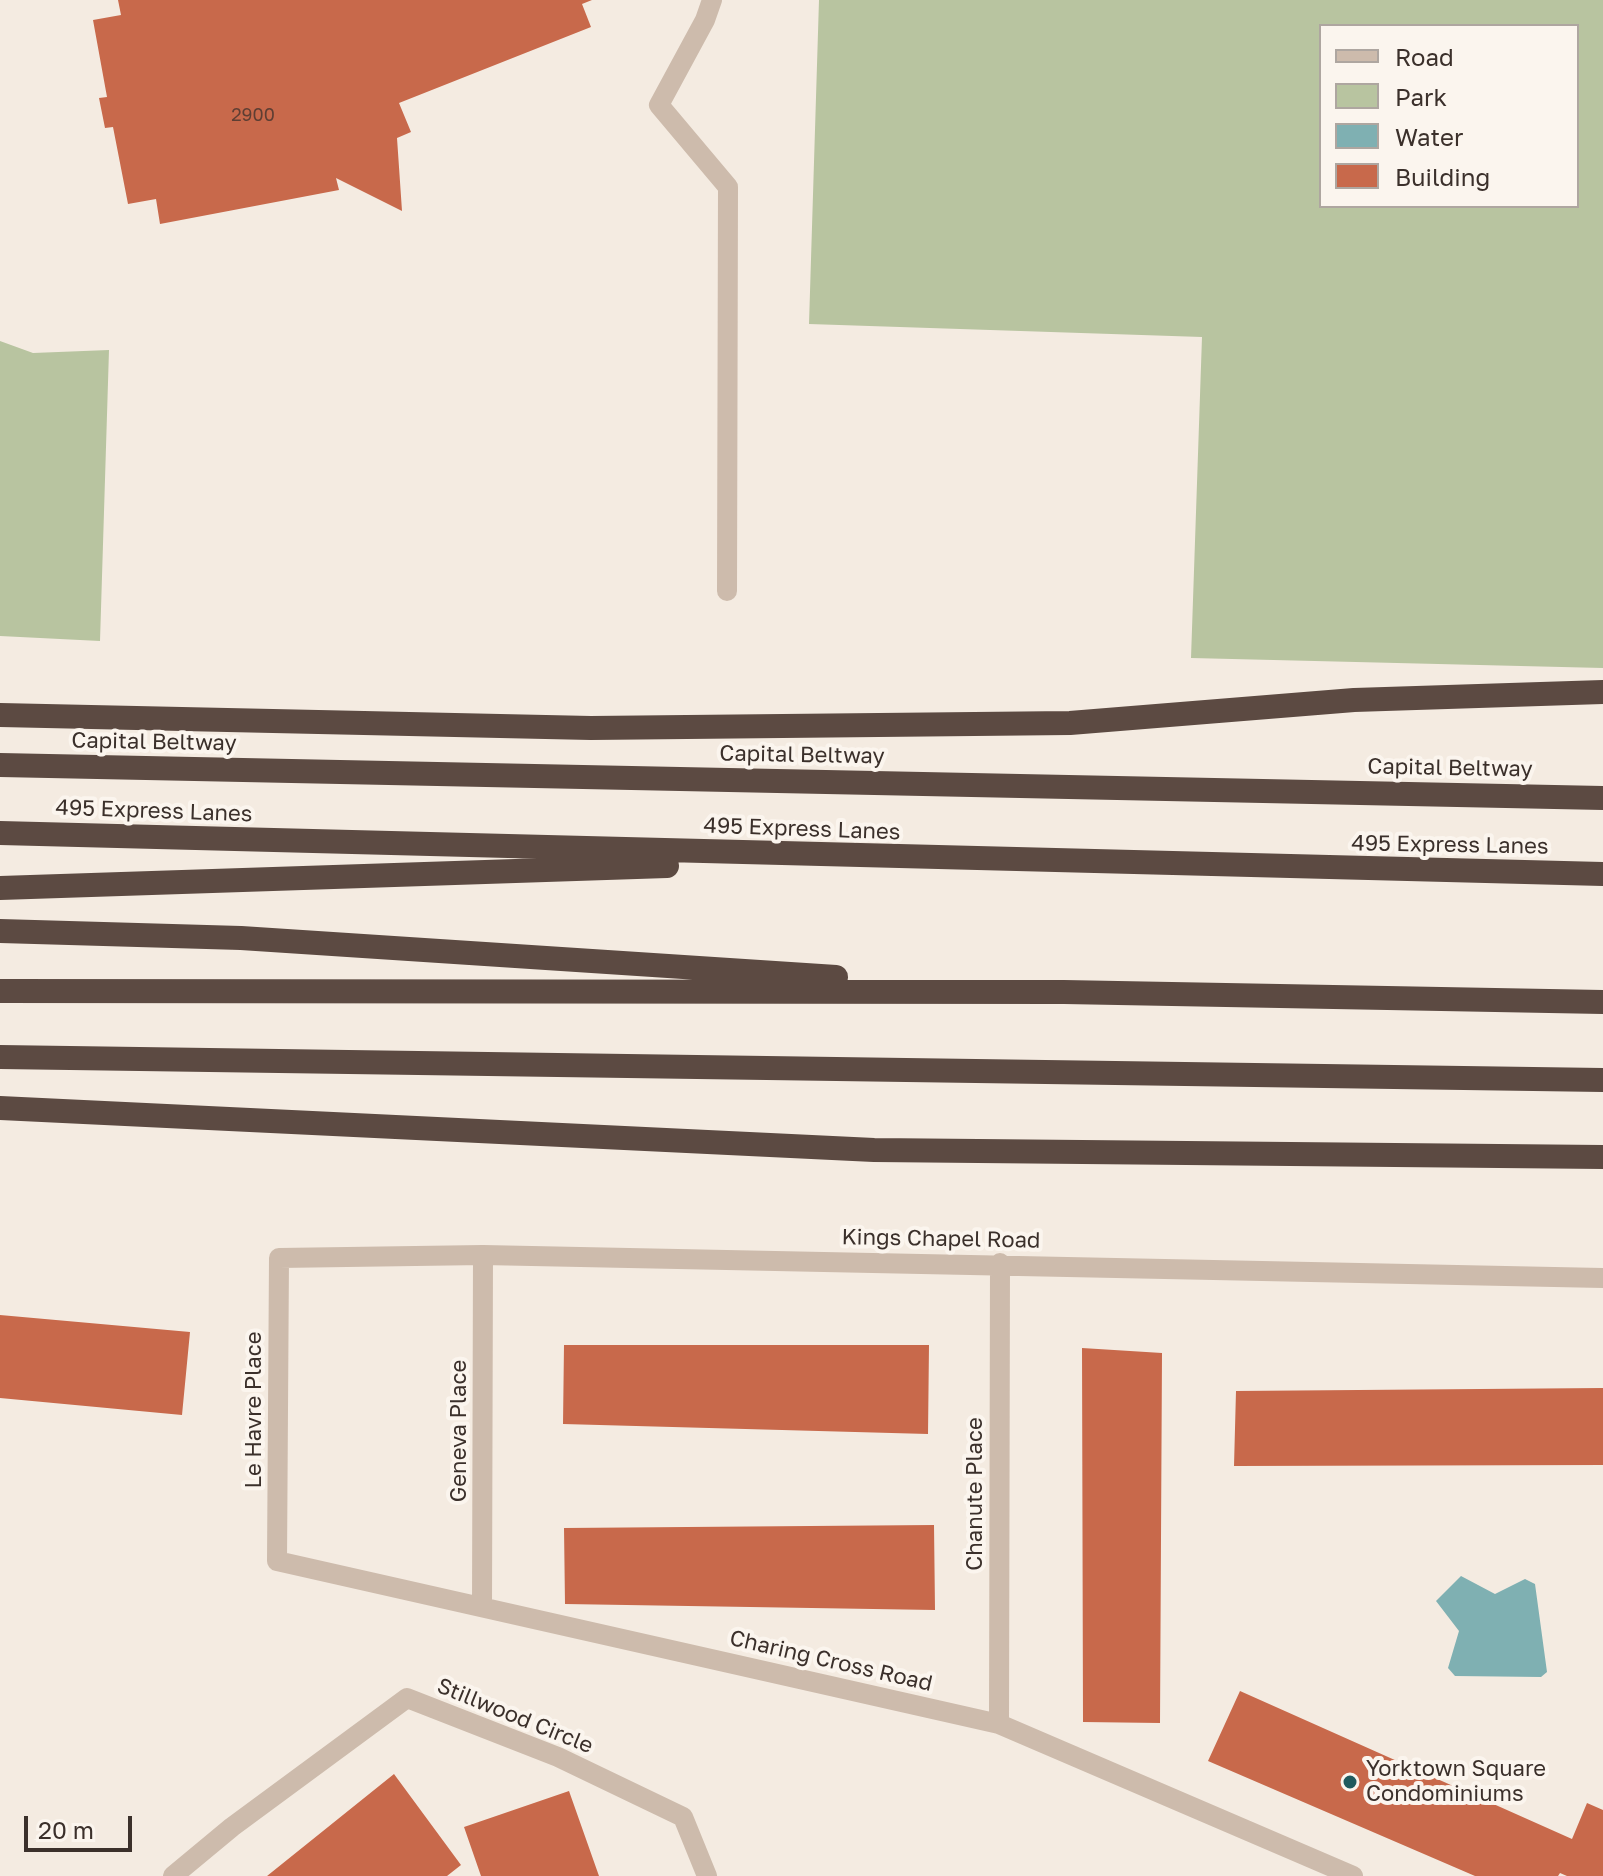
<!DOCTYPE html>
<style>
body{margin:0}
#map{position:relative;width:1603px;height:1876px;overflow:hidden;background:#f4ebe1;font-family:"Golos Text",sans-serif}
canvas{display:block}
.legend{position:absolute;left:1319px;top:24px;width:260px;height:184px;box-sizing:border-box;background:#fbf5ee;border:2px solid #aea6a0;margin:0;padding:10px 14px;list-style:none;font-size:24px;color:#3b302b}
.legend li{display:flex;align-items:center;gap:16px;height:40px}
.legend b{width:40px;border:2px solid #aea6a0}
.scale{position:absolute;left:24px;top:1816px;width:108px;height:36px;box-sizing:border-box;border:4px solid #3b302b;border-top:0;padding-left:10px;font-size:24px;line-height:28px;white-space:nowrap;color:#3b302b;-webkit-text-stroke:6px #fbf5ee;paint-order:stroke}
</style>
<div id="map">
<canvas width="1603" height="1876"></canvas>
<ul class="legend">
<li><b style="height:10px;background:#cdbbac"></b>Road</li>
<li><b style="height:22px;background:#b8c4a0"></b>Park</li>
<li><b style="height:22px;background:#7fb0b2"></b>Water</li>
<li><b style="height:22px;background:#c8694b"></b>Building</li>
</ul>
<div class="scale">20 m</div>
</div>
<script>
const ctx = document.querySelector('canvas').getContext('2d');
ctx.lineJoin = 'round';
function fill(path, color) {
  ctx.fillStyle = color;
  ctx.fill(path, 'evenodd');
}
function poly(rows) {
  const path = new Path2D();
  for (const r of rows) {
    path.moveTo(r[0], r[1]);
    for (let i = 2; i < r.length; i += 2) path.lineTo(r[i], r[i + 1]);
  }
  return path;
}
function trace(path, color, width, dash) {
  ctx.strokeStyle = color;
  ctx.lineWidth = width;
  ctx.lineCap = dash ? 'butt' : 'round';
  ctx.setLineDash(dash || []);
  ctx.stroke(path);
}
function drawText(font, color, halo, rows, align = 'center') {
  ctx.font = font + ' "Golos Text",sans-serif';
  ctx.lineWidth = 8;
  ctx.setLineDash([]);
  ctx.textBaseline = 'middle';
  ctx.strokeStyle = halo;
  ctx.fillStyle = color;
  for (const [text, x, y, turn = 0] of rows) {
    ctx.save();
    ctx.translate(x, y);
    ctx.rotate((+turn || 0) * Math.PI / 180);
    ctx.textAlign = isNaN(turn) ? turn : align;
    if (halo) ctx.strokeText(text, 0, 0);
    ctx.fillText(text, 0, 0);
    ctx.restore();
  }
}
fill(poly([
 [819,0,1603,0,1603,668,1191,658,1202,337,809,324],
 [1577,26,1577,206,1321,206,1321,26],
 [0,341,33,353,109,350,100,641,0,636]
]), '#b8c4a0');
fill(poly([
 [1461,1576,1495,1594,1525,1579,1535,1584,1547,1672,1541,1677,1455,1676,1448,1668,1459,1631,1436,1601]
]), '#7fb0b2');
fill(poly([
 [118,0,592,0,582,4,591,27,399,103,411,132,397,138,402,211,336,178,339,190,160,224,156,199,128,204,113,127,105,128,99,98,107,97,93,20,121,15],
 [0,1315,190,1332,182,1415,0,1398],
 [564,1345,929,1345,928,1434,563,1424],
 [1082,1348,1162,1353,1160,1723,1083,1722],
 [1603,1388,1603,1465,1234,1466,1236,1391],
 [934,1525,935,1610,565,1604,564,1528],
 [1240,1691,1572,1839,1587,1803,1603,1810,1603,1876,1567,1876,1560,1873,1558,1876,1475,1876,1208,1761],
 [394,1774,461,1865,447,1876,267,1876],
 [569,1791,599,1876,481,1876,464,1827]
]), '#c8694b');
trace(poly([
 [712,0,705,20,659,105,728,187,727,591]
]), '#cdbbac', 20);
trace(poly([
 [482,1607,483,1255],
 [999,1724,1000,1263],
 [173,1876,232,1827,407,1698,558,1757,683,1817,707,1876],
 [1353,1876,999,1724,277,1561,279,1258,483,1255,1603,1278]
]), '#cdbbac', 20);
trace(poly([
 [0,715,591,728,1070,723,1354,700,1603,692],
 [0,765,1603,798],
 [0,833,1603,874],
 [0,888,667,866],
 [0,931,241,938,836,977],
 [0,991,1064,992,1603,1002],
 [0,1057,1603,1080],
 [0,1108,874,1150,1603,1157]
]), '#5c4a42', 24);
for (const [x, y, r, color] of [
 [1350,1782,8,"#1f5a5e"]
]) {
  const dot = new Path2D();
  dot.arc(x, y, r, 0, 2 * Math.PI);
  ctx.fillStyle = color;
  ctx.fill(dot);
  trace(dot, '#fbf5ee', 3);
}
drawText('18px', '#5e3e33', null, [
 ["2900",253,115]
]);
drawText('22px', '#3b302b', '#fbf5ee', [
 ["Capital Beltway",154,742,1],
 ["Capital Beltway",802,755,1],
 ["Capital Beltway",1450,768,1],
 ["495 Express Lanes",154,811,2],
 ["495 Express Lanes",802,829,2],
 ["495 Express Lanes",1450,845,1],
 ["Kings Chapel Road",941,1239,1],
 ["Le Havre Place",254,1410,-90],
 ["Geneva Place",459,1431,-90],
 ["Chanute Place",975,1494,-90],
 ["Charing Cross Road",831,1661,13],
 ["Stillwood Circle",515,1716,22]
]);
drawText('22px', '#3b302b', '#fbf5ee', [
 ["Yorktown Square",1366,1769],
 ["Condominiums",1366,1794]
], 'left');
</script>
